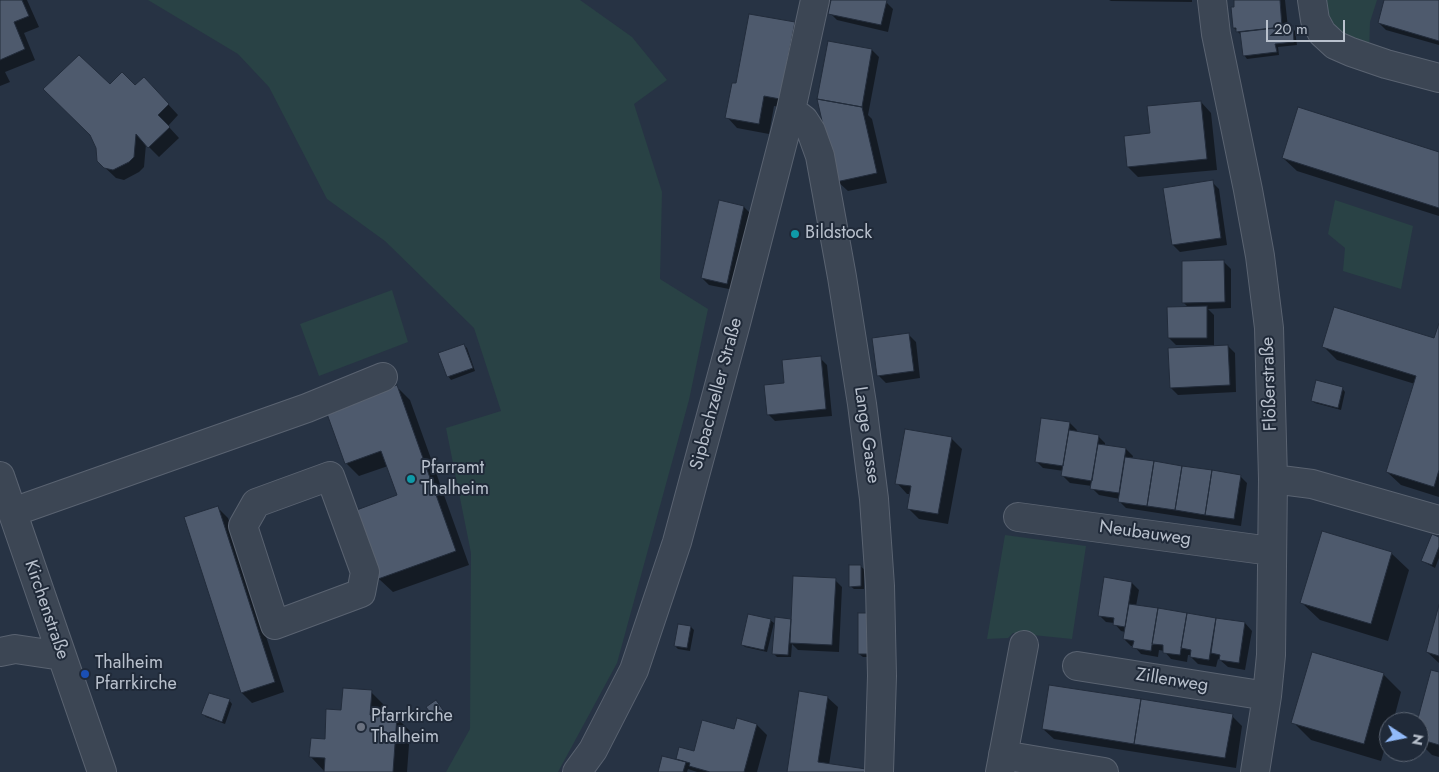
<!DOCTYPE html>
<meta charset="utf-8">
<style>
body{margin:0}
#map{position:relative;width:1439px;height:772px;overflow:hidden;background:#273344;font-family:Jost,sans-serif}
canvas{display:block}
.north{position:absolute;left:1379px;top:712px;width:50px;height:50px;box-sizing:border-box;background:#202a39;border:1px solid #5d6674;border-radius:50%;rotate:101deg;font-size:14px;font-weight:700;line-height:20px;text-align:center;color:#b9c1cd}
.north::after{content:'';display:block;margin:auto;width:18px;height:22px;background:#92baf9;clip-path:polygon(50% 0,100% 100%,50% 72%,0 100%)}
.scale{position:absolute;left:1266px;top:20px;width:79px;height:22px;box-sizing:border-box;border:2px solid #b9c1cd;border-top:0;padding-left:6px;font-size:15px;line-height:18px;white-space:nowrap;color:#b9c1cd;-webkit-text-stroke:4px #202a39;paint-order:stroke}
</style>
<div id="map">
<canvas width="1439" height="772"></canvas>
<div class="north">N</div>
<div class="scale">20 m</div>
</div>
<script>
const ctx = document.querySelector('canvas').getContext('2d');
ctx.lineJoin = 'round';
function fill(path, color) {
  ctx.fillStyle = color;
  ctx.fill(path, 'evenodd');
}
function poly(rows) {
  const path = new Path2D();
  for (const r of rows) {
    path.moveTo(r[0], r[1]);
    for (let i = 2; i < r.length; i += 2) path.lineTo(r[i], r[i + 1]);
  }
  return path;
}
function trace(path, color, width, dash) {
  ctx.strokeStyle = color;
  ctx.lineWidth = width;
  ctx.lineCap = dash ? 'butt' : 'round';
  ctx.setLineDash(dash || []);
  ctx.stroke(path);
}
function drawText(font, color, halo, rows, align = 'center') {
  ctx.font = font + ' Jost,sans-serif';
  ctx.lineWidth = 4;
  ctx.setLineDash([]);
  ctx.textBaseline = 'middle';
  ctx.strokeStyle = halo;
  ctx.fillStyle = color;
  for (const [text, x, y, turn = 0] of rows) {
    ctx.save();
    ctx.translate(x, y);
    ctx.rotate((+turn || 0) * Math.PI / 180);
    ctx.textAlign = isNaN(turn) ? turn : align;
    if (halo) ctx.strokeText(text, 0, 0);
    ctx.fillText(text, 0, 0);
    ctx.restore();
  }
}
fill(poly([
 [148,0,580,0,632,37,667,80,634,104,662,192,660,279,708,309,689,400,617,663,558,772,446,772,470,729,471,553,446,428,501,411,474,328,385,241,327,199,269,87,238,54],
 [1315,0,1377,0,1370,22,1369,54,1317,28],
 [1335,200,1413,226,1401,289,1343,271,1345,248,1328,234],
 [392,290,408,342,319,376,300,324],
 [1005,535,1086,546,1072,639,1013,633,1008,638,987,639]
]), '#294245');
fill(poly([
 [0,0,27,0,39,27,24,33,35,60,5,72,10,82,0,86],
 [832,0,879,0,886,2,893,9,888,32,837,20,830,13],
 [1109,0,1192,0,1192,2,1111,1],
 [1235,0,1285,0,1288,28,1292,28,1295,31,1297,45,1278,47,1279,55,1247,59,1244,55,1242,36,1234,28],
 [1385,0,1439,0,1439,45,1386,30,1379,23],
 [794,23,804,34,791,109,774,106,769,134,737,128,727,117,737,85],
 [872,50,879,57,868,115,872,119,887,183,848,191,837,181],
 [110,86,154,89,178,115,168,126,179,138,159,157,146,144,144,167,139,172,124,180,116,178,98,161],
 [1201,102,1211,113,1217,170,1138,177,1128,167,1151,134],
 [1439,153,1439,216,1297,171,1283,158],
 [1212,182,1219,189,1227,245,1180,252,1173,245],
 [744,207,751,214,734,290,709,285,702,278],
 [1224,262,1231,269,1231,308,1208,309,1214,315,1214,347,1228,346,1235,353,1236,392,1178,395,1171,388,1213,347,1213,345,1176,345,1169,338,1189,308,1183,302],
 [1439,327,1439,497,1401,485,1387,472,1415,384,1337,360,1323,346,1435,340],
 [909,335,916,342,920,378,886,383,879,376,874,339],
 [464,345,467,348,475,371,451,380,448,376],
 [820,358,827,365,832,416,775,421,768,414],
 [397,387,410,400,469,565,393,592,379,579,355,512,399,496,388,466,359,476,346,463],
 [1342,388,1345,392,1341,410,1315,403,1312,400],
 [1070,423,1077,430,1076,433,1098,436,1105,443,1105,446,1126,449,1133,456,1132,459,1240,476,1247,483,1241,526,1126,508,1119,501,1120,499,1099,495,1092,488,1092,486,1070,483,1063,476,1064,471,1043,468,1036,461],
 [951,438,962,449,948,524,919,519,908,508,911,494,907,494,897,483],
 [218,508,228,518,284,692,252,703,242,693],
 [1439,538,1439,558,1435,568,1422,561],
 [1391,553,1409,570,1388,641,1320,620,1302,603],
 [860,566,864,569,864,589,854,589,850,586],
 [835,580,842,587,839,652,798,650,792,644,791,657,777,657,773,653,776,619,792,620],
 [1132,583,1139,590,1136,606,1245,623,1252,631,1245,670,1228,667,1220,660,1218,659,1216,667,1198,664,1191,657,1192,655,1188,655,1187,662,1171,659,1164,651,1159,650,1158,657,1141,654,1134,646,1131,646,1124,639,1125,632,1121,631,1114,623,1106,622,1099,615],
 [1439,610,1439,663,1427,652],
 [871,618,871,657,863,657,859,654],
 [770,620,774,623,767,652,745,647,742,644],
 [691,627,694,630,690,651,678,649,675,646],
 [1383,674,1401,692,1393,722,1389,722,1389,734,1381,761,1311,740,1293,722],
 [1439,674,1439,757,1432,755,1419,742,1418,722],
 [371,692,384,705,384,717,396,717,410,731,407,772,325,772,311,757,326,740,342,711],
 [827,697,838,707,829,765,789,772],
 [229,700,232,704,225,724,206,717,203,714],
 [439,705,447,717,440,722,437,719],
 [1232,716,1242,726,1236,768,1054,739,1043,729],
 [757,725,767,735,757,772,697,772,688,769,687,772,659,772,680,762,677,759,695,752,735,731]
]), '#0007');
const building = poly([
 [0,0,22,0,29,16,14,22,25,49,0,60,0,0],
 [831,0,887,0,881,25,828,14,831,0],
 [1234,0,1280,0,1282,27,1236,32,1236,28,1233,28,1231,7,1234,7,1234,0],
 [1384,0,1439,0,1439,41,1378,23,1384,0],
 [749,14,795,22,780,99,764,96,759,124,725,118,732,83,736,83,749,14],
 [1293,26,1294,42,1275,44,1277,52,1243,56,1240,32,1293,26],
 [828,41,872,49,862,107,817,99,828,41],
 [79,55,110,84,122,72,135,85,144,77,169,104,158,115,170,127,148,148,136,134,134,157,129,162,113,170,104,168,97,161,96,148,90,135,43,89,79,55],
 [817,99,862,107,877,173,836,182,817,99],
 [1201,101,1207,159,1127,167,1124,136,1150,133,1147,106,1201,101],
 [1298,107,1439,152,1439,208,1282,158,1298,107],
 [1213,180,1221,238,1172,245,1163,188,1213,180],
 [719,200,744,206,727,284,701,278,719,200],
 [1224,260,1225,302,1182,303,1182,261,1224,260],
 [1207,306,1207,338,1168,338,1167,307,1207,306],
 [1334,307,1434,338,1439,323,1439,470,1434,487,1386,472,1416,376,1322,347,1334,307],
 [909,333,914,371,877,376,872,338,909,333],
 [464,344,473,368,447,377,438,353,464,344],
 [1228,345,1230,385,1170,388,1168,348,1228,345],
 [821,356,826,409,767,415,764,385,784,383,782,360,821,356],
 [1316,380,1343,387,1338,408,1311,401,1316,380],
 [397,385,456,551,378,579,354,511,397,495,381,451,345,464,326,411,397,385],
 [1041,418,1070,422,1063,466,1035,462,1041,418],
 [905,429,952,437,938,514,907,509,911,486,895,484,905,429],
 [1069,430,1099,435,1092,481,1061,476,1069,430],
 [1098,444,1126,448,1119,493,1090,489,1098,444],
 [1125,457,1154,461,1147,506,1118,502,1125,457],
 [1154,461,1182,466,1175,510,1147,506,1154,461],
 [1182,466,1212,470,1205,515,1175,510,1182,466],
 [1212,470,1241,475,1234,519,1205,515,1212,470],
 [218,506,275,682,241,693,184,517,218,506],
 [1322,531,1392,552,1371,624,1300,603,1322,531],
 [1432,534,1439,537,1439,547,1432,565,1421,561,1432,534],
 [849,565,861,565,861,586,849,587,849,565],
 [793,576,836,578,832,645,790,643,793,576],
 [1104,577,1132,582,1125,627,1113,625,1114,618,1098,616,1104,577],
 [1129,604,1158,608,1151,651,1132,648,1134,641,1123,639,1129,604],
 [1439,605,1439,656,1426,652,1439,605],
 [1158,608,1187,613,1180,655,1163,653,1163,645,1152,644,1158,608],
 [858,613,868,613,868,654,858,654,858,613],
 [1187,613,1216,618,1209,660,1190,657,1191,650,1181,648,1187,613],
 [748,614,771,619,764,650,741,645,748,614],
 [775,617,791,619,788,655,772,654,775,617],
 [1216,618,1245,622,1239,663,1219,660,1220,655,1211,653,1216,618],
 [678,624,691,626,687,648,674,646,678,624],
 [1312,652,1384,673,1364,744,1291,723,1312,652],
 [1431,670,1439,672,1439,745,1419,739,1419,722,1417,722,1431,670],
 [1049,685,1141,699,1134,744,1042,729,1049,685],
 [343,688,372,690,370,715,397,716,393,772,324,772,325,758,309,757,311,738,325,739,326,709,341,710,343,688],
 [799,691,828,696,818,762,866,769,866,772,787,772,799,691],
 [209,693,230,699,222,722,201,714,209,693],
 [1141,699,1233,714,1225,758,1134,744,1141,699],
 [436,700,445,713,436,720,426,707,436,700],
 [737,718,757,724,744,772,710,772,689,766,690,763,676,759,679,747,694,751,702,720,734,729,737,718],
 [662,756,686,762,683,772,658,772,662,756]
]);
fill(building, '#4e5a6d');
trace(building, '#222c3b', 1);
const minor = poly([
 [1212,0,1216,34,1248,190,1260,256,1269,328,1273,479,1271,655,1267,696,1255,772],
 [1312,0,1315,20,1322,33,1335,45,1351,52,1386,64,1439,78],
 [791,110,804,120,811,131,820,156,842,277,862,404,874,499,880,586,882,676,879,772],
 [0,476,102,772],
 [330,476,365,572,361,593,275,625,243,526,256,503,330,476],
 [1273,479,1312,484,1439,520],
 [13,512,307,408,383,377],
 [1018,517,1271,551],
 [0,652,15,649,62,656],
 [1077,666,1267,696],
 [1003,755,1104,772],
 [577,772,593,750,634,670,677,542,736,323,791,110,815,0],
 [1000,772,1024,645]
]);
trace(minor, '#5a6371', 30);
trace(minor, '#3c4654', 28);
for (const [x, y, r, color] of [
 [795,234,5,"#0f9aa8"],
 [411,479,5,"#0f9aa8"],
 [85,674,5,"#1a4fb4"],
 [361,727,5,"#6b7280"]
]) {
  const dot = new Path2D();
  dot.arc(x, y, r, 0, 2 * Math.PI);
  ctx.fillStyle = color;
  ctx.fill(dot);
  trace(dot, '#202a39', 2);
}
drawText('18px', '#b9c1cd', '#202a39', [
 ["Bildstock",805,234],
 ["Pfarramt",421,469],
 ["Thalheim",421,490],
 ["Thalheim",95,664],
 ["Pfarrkirche",95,685],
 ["Pfarrkirche",371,717],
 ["Thalheim",371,738]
], 'left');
drawText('18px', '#b9c1cd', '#202a39', [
 ["Flößerstraße",1270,384,-92],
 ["Sipbachzeller Straße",717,394,-75],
 ["Lange Gasse",866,435,82],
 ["Neubauweg",1145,534,8],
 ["Kirchenstraße",46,610,71],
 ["Zillenweg",1172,681,9]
]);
</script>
